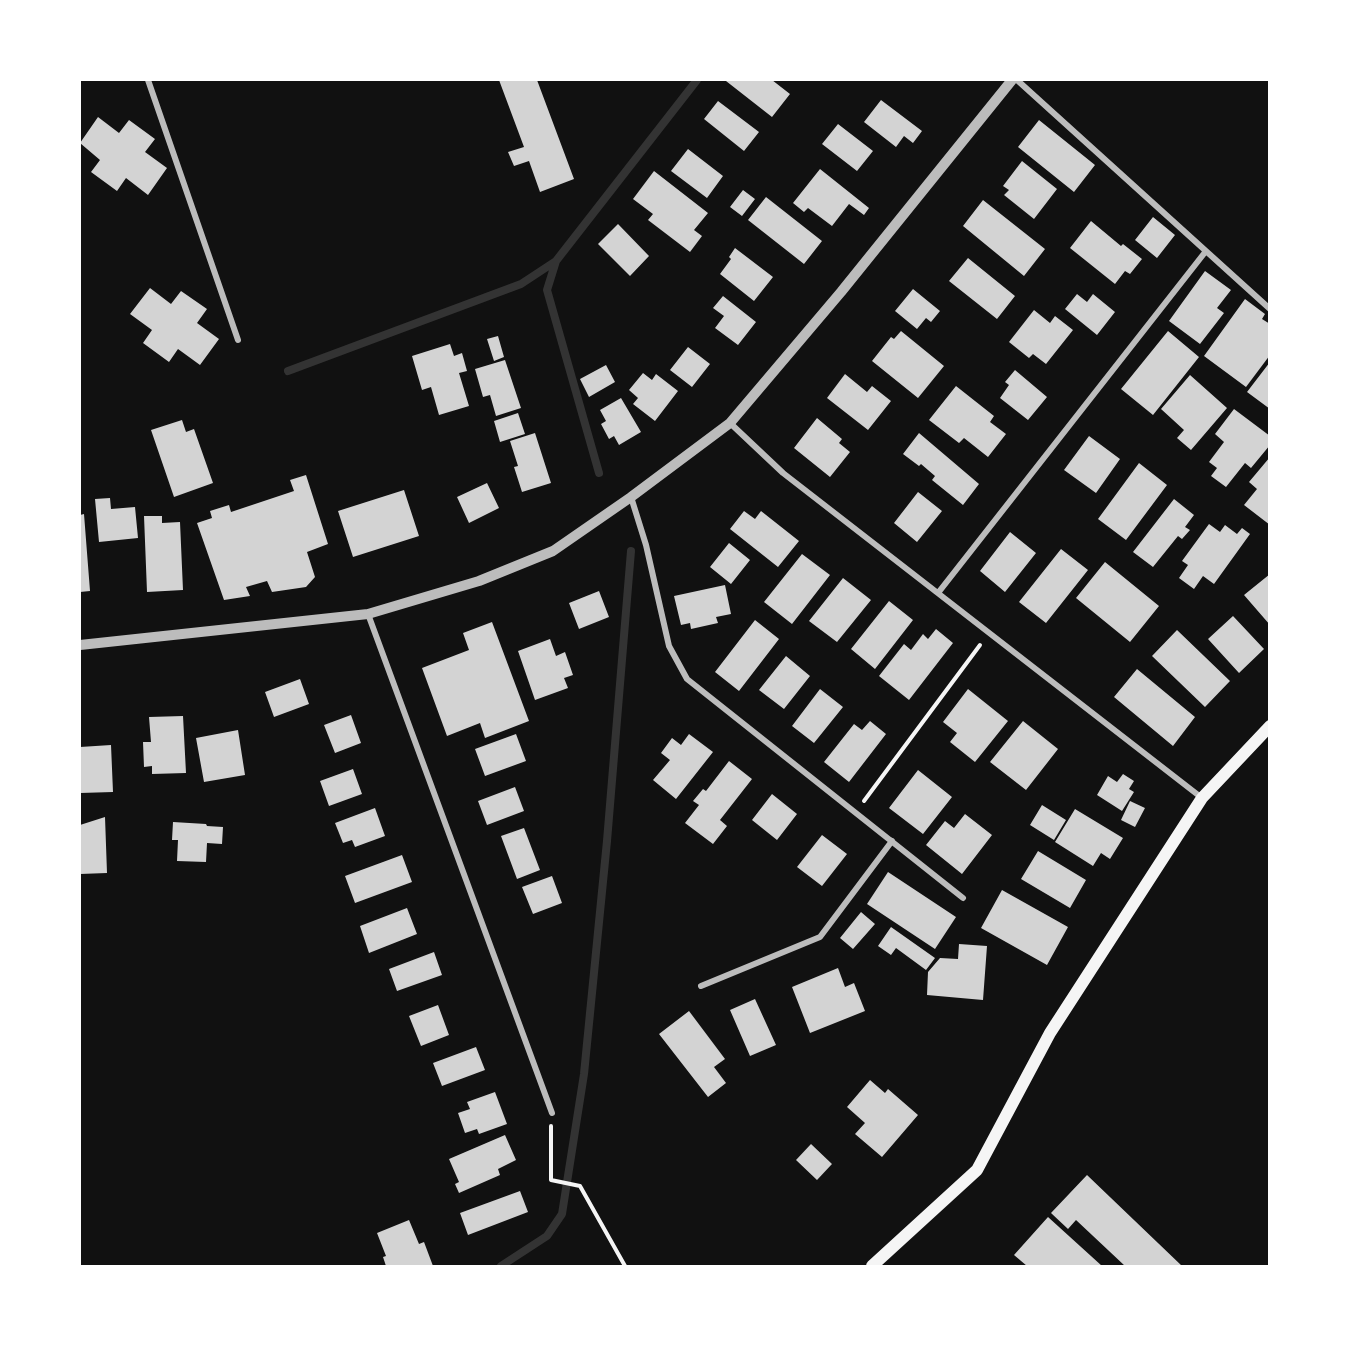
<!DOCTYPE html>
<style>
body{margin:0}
#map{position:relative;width:1349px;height:1346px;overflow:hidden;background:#111;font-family:"Fira Sans Condensed",sans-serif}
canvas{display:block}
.frame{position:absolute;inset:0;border:81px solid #fff;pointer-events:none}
</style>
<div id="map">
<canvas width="1349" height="1346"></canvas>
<div class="frame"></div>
</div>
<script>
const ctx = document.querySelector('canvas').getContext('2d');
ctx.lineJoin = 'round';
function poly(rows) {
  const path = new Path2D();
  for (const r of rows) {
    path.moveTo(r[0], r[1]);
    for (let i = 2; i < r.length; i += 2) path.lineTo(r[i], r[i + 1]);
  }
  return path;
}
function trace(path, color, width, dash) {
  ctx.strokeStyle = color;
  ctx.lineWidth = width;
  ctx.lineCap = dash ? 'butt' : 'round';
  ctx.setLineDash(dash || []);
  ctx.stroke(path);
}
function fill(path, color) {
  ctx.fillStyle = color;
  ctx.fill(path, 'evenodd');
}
trace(poly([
 [288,371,521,284,556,261],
 [599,473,547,290,556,261,697,80],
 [501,1266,547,1236,562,1214,584,1074,607,841,631,551]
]), '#333', 8);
fill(poly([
 [499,80,537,80,574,179,540,192,529,161,514,166,508,152,524,147],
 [727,80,772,80,790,94,772,117,726,81],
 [881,100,922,131,913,143,904,136,896,147,864,122],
 [718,101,759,132,744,151,704,119],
 [98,117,119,133,129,120,155,139,145,152,167,168,148,195,126,178,117,191,91,172,100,160,80,143],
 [1039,120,1095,165,1074,192,1018,147],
 [838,124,873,151,857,171,822,144],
 [688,149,723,176,707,198,671,171],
 [1022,161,1057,189,1034,219,1004,195,1009,190,1003,186],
 [820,169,869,208,864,215,849,204,832,226,808,208,804,212,793,203],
 [654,171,708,213,694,230,702,236,690,252,648,220,653,214,633,199],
 [743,190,755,199,742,216,730,207],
 [766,197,822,241,804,264,748,220],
 [983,200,1045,249,1024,276,963,226],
 [1153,217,1175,235,1157,258,1135,240],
 [1091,221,1121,246,1123,244,1142,259,1130,274,1125,271,1115,284,1070,248],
 [618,224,649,256,630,276,598,244],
 [735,248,773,277,754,301,720,274,731,259,729,257],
 [968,258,1015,296,997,319,949,281],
 [1205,271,1231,290,1217,308,1224,313,1200,344,1169,321],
 [150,288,171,304,181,291,207,309,197,323,219,339,200,365,178,349,169,362,143,343,152,330,130,314],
 [913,289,940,311,931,322,926,318,917,329,895,311],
 [1077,294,1087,302,1093,294,1115,312,1097,335,1065,309],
 [723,296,756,322,738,345,715,328,724,316,713,308],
 [1245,299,1265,314,1262,319,1270,324,1270,355,1246,387,1204,356],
 [1034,310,1050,323,1055,316,1073,330,1046,364,1033,354,1029,358,1009,342],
 [901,331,944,366,918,398,872,361,891,337,894,339],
 [1168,331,1199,357,1153,415,1121,389],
 [498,336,504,357,494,361,487,339],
 [450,344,454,356,462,353,467,371,459,373,469,406,439,415,431,387,422,390,412,356],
 [688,347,710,364,692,387,670,370],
 [505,360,521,408,496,416,490,395,483,397,475,369],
 [1270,362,1270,409,1247,392],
 [606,365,615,382,589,397,580,379],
 [1015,370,1047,397,1028,420,1000,398,1009,385,1005,382],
 [643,373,652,380,656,374,678,391,655,421,633,404,638,398,629,390],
 [845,374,867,392,872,386,891,401,868,430,827,398],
 [1190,375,1227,408,1191,450,1177,438,1184,430,1161,409],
 [956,386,994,416,990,422,1006,434,988,457,964,438,959,443,929,420],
 [621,398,641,432,619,445,614,436,609,439,601,424,606,421,600,410],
 [1234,409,1270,436,1270,445,1251,468,1245,463,1226,487,1211,476,1217,468,1209,462,1224,442,1215,434],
 [518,413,525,434,500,442,494,421],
 [817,418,842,439,839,443,850,452,830,477,794,448],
 [182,420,186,432,194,429,213,483,174,497,151,430],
 [535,433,551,483,522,492,514,467,518,466,510,441],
 [919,433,979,484,963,505,932,480,935,476,921,464,919,466,903,454],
 [1089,436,1120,459,1096,493,1064,470],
 [1270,457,1270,525,1244,505,1257,489,1249,482],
 [1139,463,1167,485,1126,540,1098,519],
 [306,475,328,544,307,552,315,577,306,587,272,592,267,581,246,587,250,596,224,600,197,523,212,518,210,511,229,505,231,512,294,491,290,480],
 [487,483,499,508,469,523,457,497],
 [404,490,419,536,353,557,338,511],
 [918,492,942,511,917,542,894,523],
 [110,498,111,509,135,507,138,538,99,542,95,499],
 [1174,499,1194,515,1185,527,1190,530,1182,539,1178,536,1153,567,1133,552],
 [744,511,755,519,761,511,799,541,778,567,730,529],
 [84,514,90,591,80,592,80,515],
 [144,516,162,516,162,523,180,522,183,590,147,592],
 [1209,524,1220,532,1225,525,1237,534,1242,528,1250,534,1214,584,1203,576,1194,589,1179,578,1188,565,1182,561],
 [1010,532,1036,553,1005,592,980,571],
 [729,543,750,560,731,584,710,567],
 [1061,549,1088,570,1046,623,1019,602],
 [802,554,830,575,792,624,764,602],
 [1105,562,1159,606,1130,642,1076,598],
 [1270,574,1270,625,1244,595],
 [843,578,871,600,837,642,809,621],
 [725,585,731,614,716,617,718,623,691,629,690,623,681,625,674,596],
 [599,591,609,617,579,629,569,603],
 [889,601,913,620,875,669,851,649],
 [1233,616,1264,649,1239,673,1208,639],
 [755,620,779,639,739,691,715,672],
 [492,622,529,721,485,738,480,723,447,736,422,668,469,650,463,633],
 [936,629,953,643,909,700,879,676,904,644,911,650,923,634,928,639],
 [1177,630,1230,681,1205,707,1152,656],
 [550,639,556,656,565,652,573,675,564,678,568,688,535,700,518,651],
 [786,656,810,676,784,709,759,690],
 [1137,669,1195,717,1173,746,1114,697],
 [300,679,309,704,274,717,265,692],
 [820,689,843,707,814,743,792,726],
 [968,689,1008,721,975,762,950,742,957,733,943,722],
 [351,715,361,743,335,753,324,725],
 [183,716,186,773,152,774,152,766,144,767,143,742,151,742,149,717],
 [870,721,886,734,849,782,824,762,854,724,862,730],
 [1023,721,1058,749,1026,790,990,762],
 [238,730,245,775,204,782,196,738],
 [516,734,526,761,485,776,475,749],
 [689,734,713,752,676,799,653,780,670,760,661,753,672,738,681,745],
 [111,745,113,792,80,793,80,747],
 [729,761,752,779,720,820,727,826,713,844,685,823,699,805,693,801,703,789,706,791],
 [353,769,362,794,329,806,320,781],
 [918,770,952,797,923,834,889,808],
 [1123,774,1134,781,1129,789,1134,792,1122,811,1097,795,1108,776,1117,782],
 [515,787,524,811,487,825,478,801],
 [772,794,797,814,777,840,752,820],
 [1130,801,1145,808,1135,827,1121,820],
 [1042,805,1066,820,1054,840,1030,825],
 [375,808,385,836,355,847,352,840,343,843,335,823],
 [1075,809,1123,838,1110,859,1101,853,1093,866,1055,842],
 [965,814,992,835,962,874,926,845,945,821,954,828],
 [105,817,107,873,80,874,80,825],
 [173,822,206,824,207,826,223,827,222,844,207,843,206,862,177,861,178,840,172,840],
 [524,828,540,870,517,879,501,836],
 [822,835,847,854,822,886,797,867],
 [1038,851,1086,880,1070,908,1021,879],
 [402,855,412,882,355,903,345,876],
 [888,872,956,917,935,949,867,904],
 [552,876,562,903,533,914,522,887],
 [1002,890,1068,927,1047,965,981,928],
 [407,908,417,934,369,953,360,926],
 [861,912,875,924,853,949,840,938],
 [891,927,935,958,926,970,896,948,891,955,878,946],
 [959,944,987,946,983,1000,927,995,928,972,940,958,958,959],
 [434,952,442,975,397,991,389,969],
 [838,968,845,987,854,983,865,1011,810,1033,792,987],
 [755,999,776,1045,750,1056,730,1010],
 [438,1005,449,1035,421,1046,409,1016],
 [689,1011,725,1059,714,1067,726,1083,708,1097,659,1034],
 [476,1047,485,1070,442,1086,433,1063],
 [870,1080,885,1093,888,1089,918,1115,882,1157,855,1134,865,1123,847,1107],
 [495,1092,507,1124,479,1134,477,1129,465,1133,458,1113,470,1109,467,1102],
 [505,1135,516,1160,498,1169,500,1175,459,1193,455,1184,459,1182,449,1159],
 [811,1144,832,1164,817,1180,796,1160],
 [1087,1175,1182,1266,1125,1266,1076,1220,1068,1229,1051,1213],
 [520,1191,528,1212,468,1235,460,1213],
 [1048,1217,1102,1266,1027,1266,1014,1255],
 [409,1220,419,1244,424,1242,433,1266,386,1266,383,1257,386,1256,377,1233]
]), '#d3d3d3');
trace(poly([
 [864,801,980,645],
 [551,1126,551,1180,580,1186,625,1266]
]), '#f5f5f5', 4);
trace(poly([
 [148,80,238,340],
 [1017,80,1270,309],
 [730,423,783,473,1202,798],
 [631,497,646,545,669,646,687,679,963,898],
 [938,593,1206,251],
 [368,614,552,1113],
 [701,986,820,937,892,841]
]), '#bcbcbc', 6);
trace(poly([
 [80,645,368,614,479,581,553,551,631,497,730,423,841,292,1012,80]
]), '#bcbcbc', 10);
trace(poly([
 [872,1266,977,1170,1050,1033,1202,798,1270,726]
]), '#f5f5f5', 12);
</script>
